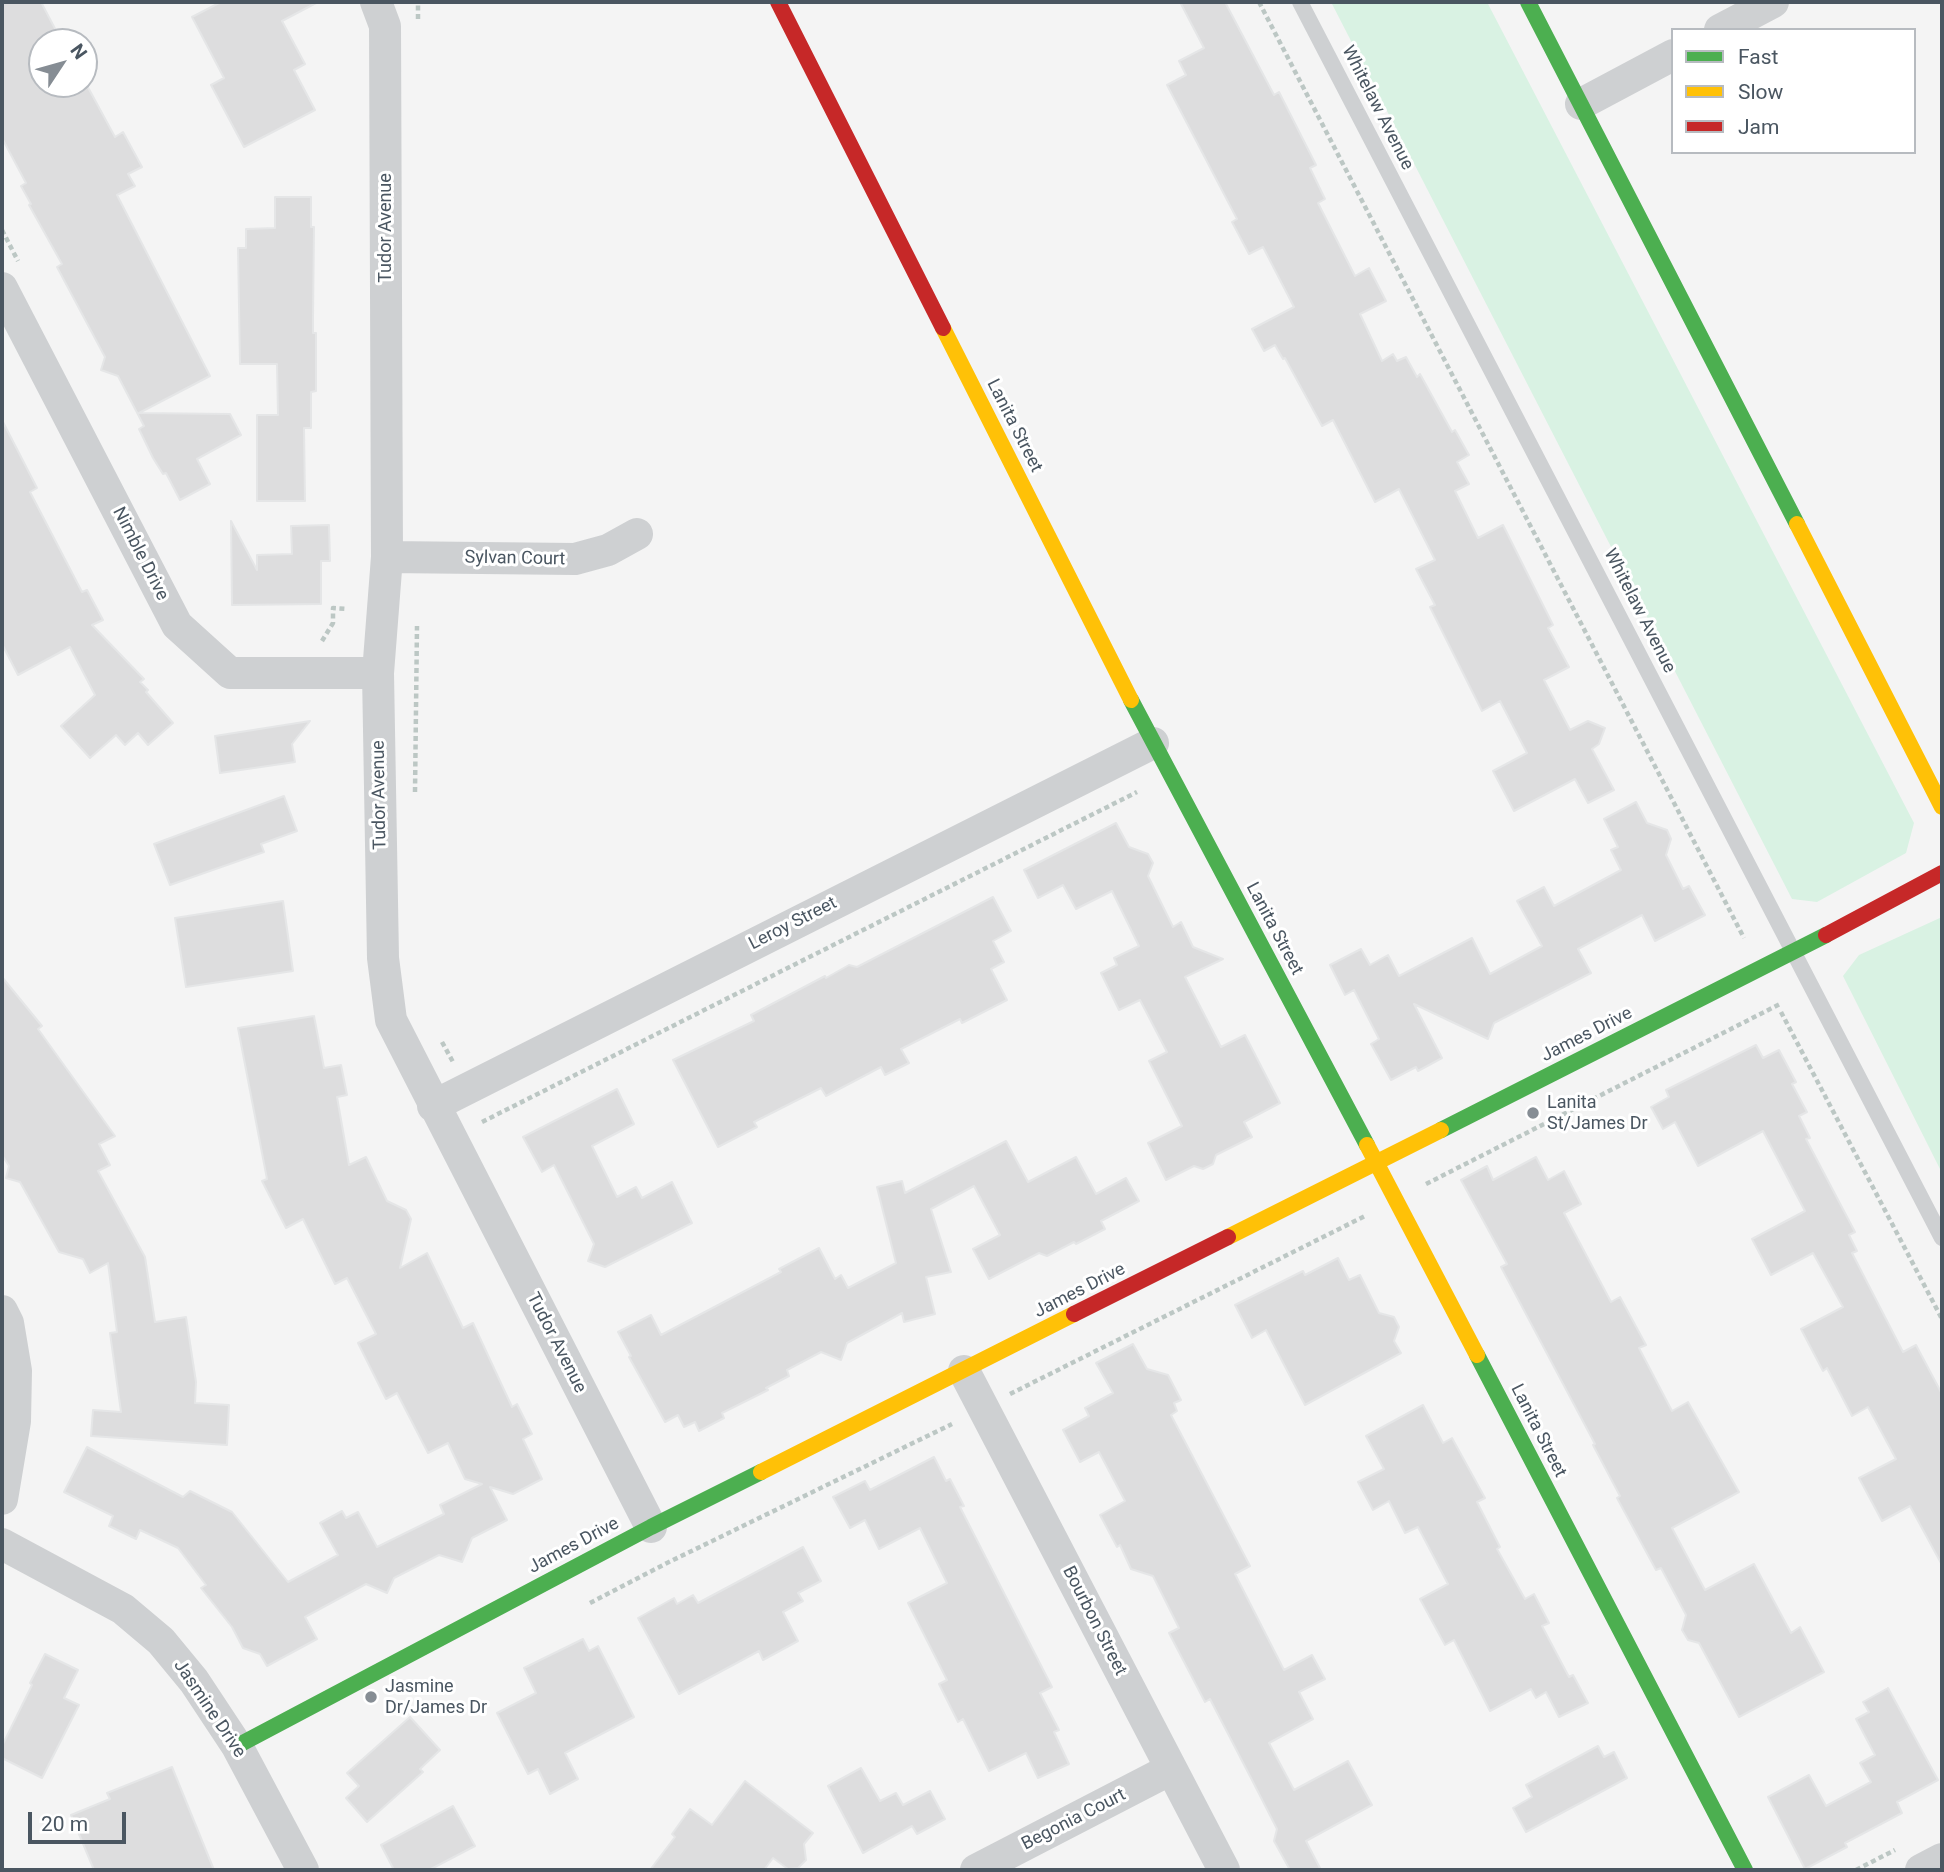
<!DOCTYPE html>
<style>
body{margin:0}
#map{position:relative;width:1944px;height:1872px;overflow:hidden;background:#f4f4f4;font-family:Roboto,sans-serif}
canvas{display:block}
.frame{position:absolute;inset:0;border:4px solid #4a5661;pointer-events:none}
.legend{position:absolute;left:1671px;top:28px;width:245px;height:126px;box-sizing:border-box;background:#fff;border:2px solid #b7bbc0;margin:0;padding:9px 12px;list-style:none;font-size:21px;color:#4a5661}
.legend li{display:flex;align-items:center;gap:14px;height:35px}
.legend b{width:35px;border:2px solid #b7bbc0}
.north{position:absolute;left:28px;top:28px;width:70px;height:70px;box-sizing:border-box;background:#fff;border:2px solid #b7bbc0;border-radius:50%;rotate:54deg;font-size:19px;font-weight:700;line-height:28px;text-align:center;color:#4a5661}
.north::after{content:'';display:block;margin:auto;width:24px;height:32px;background:#868d94;clip-path:polygon(50% 0,100% 100%,50% 72%,0 100%)}
.scale{position:absolute;left:28px;top:1812px;width:98px;height:32px;box-sizing:border-box;border:4px solid #4a5661;border-top:0;padding-left:9px;font-size:21px;line-height:24px;white-space:nowrap;color:#4a5661;-webkit-text-stroke:5px #fff;paint-order:stroke}
</style>
<div id="map">
<canvas width="1944" height="1872"></canvas>
<div class="frame"></div>
<ul class="legend">
<li><b style="height:9px;background:#4caf50"></b>Fast</li>
<li><b style="height:9px;background:#ffc107"></b>Slow</li>
<li><b style="height:9px;background:#c62828"></b>Jam</li>
</ul>
<div class="north">N</div>
<div class="scale">20 m</div>
</div>
<script>
const ctx = document.querySelector('canvas').getContext('2d');
ctx.lineJoin = 'round';
function fill(path, color) {
  ctx.fillStyle = color;
  ctx.fill(path, 'evenodd');
}
function poly(rows) {
  const path = new Path2D();
  for (const r of rows) {
    path.moveTo(r[0], r[1]);
    for (let i = 2; i < r.length; i += 2) path.lineTo(r[i], r[i + 1]);
  }
  return path;
}
function trace(path, color, width, dash) {
  ctx.strokeStyle = color;
  ctx.lineWidth = width;
  ctx.lineCap = dash ? 'butt' : 'round';
  ctx.setLineDash(dash || []);
  ctx.stroke(path);
}
function drawText(font, color, halo, rows, align = 'center') {
  ctx.font = font + ' Roboto,sans-serif';
  ctx.lineWidth = 6;
  ctx.setLineDash([]);
  ctx.textBaseline = 'middle';
  ctx.strokeStyle = halo;
  ctx.fillStyle = color;
  for (const [text, x, y, turn = 0] of rows) {
    ctx.save();
    ctx.translate(x, y);
    ctx.rotate((+turn || 0) * Math.PI / 180);
    ctx.textAlign = isNaN(turn) ? turn : align;
    if (halo) ctx.strokeText(text, 0, 0);
    ctx.fillText(text, 0, 0);
    ctx.restore();
  }
}
fill(poly([
 [1331,2,1487,2,1914,823,1906,853,1817,902,1792,899],
 [1942,917,1942,1173,1843,976,1859,955]
]), '#d9f2e3');
const building = poly([
 [2,2,41,2,62,42,42,42,42,84,84,84,84,80,115,137,123,132,142,167,128,174,135,186,117,195,210,376,139,413,230,414,241,435,197,459,210,484,180,500,166,473,163,474,153,458,139,429,144,426,118,376,101,370,105,357,57,267,62,264,29,205,31,204,21,186,26,183,2,138,2,2],
 [221,2,318,2,282,21,305,64,294,70,315,110,244,147,211,85,224,78,192,17,221,2],
 [1180,2,1225,2,1274,95,1279,92,1316,165,1310,168,1325,199,1318,203,1355,276,1369,268,1386,301,1360,314,1382,361,1393,354,1397,361,1406,357,1417,377,1420,374,1452,432,1455,430,1469,455,1457,462,1469,484,1455,491,1478,538,1503,525,1553,625,1548,628,1569,667,1544,680,1570,730,1588,721,1605,728,1599,744,1592,749,1614,790,1588,803,1575,779,1514,811,1493,771,1527,753,1500,701,1482,711,1430,607,1435,605,1416,569,1435,560,1399,489,1375,502,1333,420,1322,426,1285,358,1283,359,1275,345,1264,351,1252,329,1294,307,1263,247,1249,254,1232,222,1237,219,1167,85,1186,75,1179,61,1204,48,1180,2],
 [275,197,311,197,311,227,314,227,313,318,313,333,316,333,316,391,311,392,311,428,304,428,305,501,257,501,257,415,278,415,277,364,240,364,238,248,246,248,246,229,275,228,275,197],
 [2,420,37,488,30,492,82,592,87,590,103,620,92,625,144,679,140,682,148,690,146,692,173,723,148,745,138,733,125,745,116,735,90,758,61,726,95,695,70,647,18,675,2,644,2,420],
 [231,521,257,570,257,555,292,554,291,526,329,525,330,561,321,561,321,604,232,605,231,521],
 [310,721,292,744,295,762,220,773,215,736,310,721],
 [284,796,297,831,261,844,264,852,170,885,154,844,284,796],
 [1636,802,1647,823,1667,830,1671,839,1666,855,1683,889,1689,886,1705,915,1655,941,1642,915,1578,949,1591,973,1494,1023,1488,1039,1414,1004,1442,1058,1418,1071,1416,1067,1391,1080,1371,1044,1379,1039,1354,990,1345,995,1330,965,1361,949,1370,965,1388,955,1399,976,1472,938,1490,974,1542,946,1517,901,1544,887,1554,906,1621,870,1611,850,1618,847,1604,819,1636,802],
 [1116,823,1129,847,1148,854,1153,863,1148,876,1173,927,1181,922,1193,947,1223,959,1185,977,1221,1047,1245,1035,1280,1103,1244,1122,1252,1137,1216,1155,1213,1164,1203,1169,1194,1166,1166,1180,1148,1143,1182,1126,1149,1061,1167,1052,1140,1000,1119,1010,1101,973,1117,965,1114,958,1139,946,1112,891,1076,909,1063,885,1038,898,1024,870,1116,823],
 [993,897,1011,931,993,941,1004,962,991,969,1007,1000,962,1023,960,1019,901,1049,909,1063,885,1075,881,1067,826,1096,821,1088,754,1122,757,1127,718,1147,673,1060,754,1021,751,1015,825,976,826,978,849,965,857,967,993,897],
 [283,901,293,971,186,987,175,918,283,901],
 [2,977,42,1026,38,1029,115,1136,99,1144,110,1165,98,1171,145,1257,155,1322,186,1317,196,1382,195,1403,229,1405,227,1445,91,1436,93,1410,121,1412,110,1333,117,1332,108,1263,90,1273,83,1259,59,1252,20,1182,6,1178,9,1166,2,1155,2,977],
 [314,1016,324,1068,341,1065,347,1095,337,1097,349,1165,366,1157,387,1201,406,1210,411,1219,400,1268,427,1253,463,1328,473,1323,512,1407,517,1404,532,1434,523,1439,542,1479,513,1494,490,1487,507,1520,472,1538,462,1562,439,1555,394,1578,387,1593,366,1584,305,1617,317,1639,267,1666,260,1654,243,1648,232,1627,201,1588,206,1585,178,1548,140,1530,136,1539,109,1526,113,1516,64,1492,87,1447,183,1497,190,1491,232,1512,288,1582,338,1555,320,1523,342,1511,346,1518,358,1512,377,1547,444,1514,440,1505,482,1484,465,1479,448,1443,428,1453,397,1393,386,1399,358,1343,376,1334,347,1278,335,1284,303,1219,286,1228,262,1181,267,1179,238,1028,314,1016],
 [1756,1045,1763,1058,1779,1050,1796,1082,1792,1084,1807,1112,1799,1116,1810,1138,1806,1139,1855,1232,1849,1235,1857,1251,1852,1253,1903,1352,1916,1345,1942,1394,1942,1565,1910,1506,1882,1521,1859,1478,1896,1459,1868,1407,1852,1416,1827,1368,1823,1371,1801,1329,1843,1307,1813,1253,1771,1275,1752,1239,1805,1211,1763,1131,1698,1166,1675,1122,1663,1129,1651,1107,1669,1097,1666,1090,1756,1045],
 [617,1089,634,1124,592,1146,617,1197,636,1187,642,1198,672,1182,692,1223,605,1267,588,1261,594,1244,554,1165,542,1172,523,1137,617,1089],
 [1006,1141,1028,1182,1076,1157,1096,1194,1126,1178,1139,1201,1101,1221,1105,1229,1076,1244,1074,1242,1047,1256,1039,1253,989,1279,973,1249,1000,1235,974,1186,931,1209,951,1272,926,1277,935,1314,904,1322,902,1313,847,1343,841,1360,821,1352,787,1370,789,1376,766,1388,768,1390,722,1413,724,1418,699,1431,695,1422,684,1427,678,1415,665,1422,629,1357,631,1356,618,1332,651,1315,661,1335,781,1272,779,1269,819,1248,835,1279,841,1275,848,1288,896,1263,877,1187,902,1181,905,1193,1006,1141],
 [1536,1157,1548,1180,1564,1171,1581,1204,1564,1213,1611,1302,1620,1297,1646,1345,1639,1348,1672,1411,1688,1402,1739,1492,1672,1528,1705,1590,1754,1564,1791,1633,1800,1627,1824,1672,1739,1717,1699,1643,1688,1640,1682,1630,1686,1615,1661,1568,1656,1570,1617,1498,1620,1496,1593,1445,1595,1444,1501,1267,1507,1264,1461,1180,1487,1166,1493,1180,1536,1157],
 [1338,1258,1349,1280,1360,1275,1379,1313,1394,1317,1399,1327,1394,1341,1401,1353,1305,1405,1266,1330,1252,1338,1235,1305,1303,1271,1305,1275,1338,1258],
 [1133,1344,1147,1369,1168,1375,1181,1400,1174,1403,1177,1411,1171,1415,1250,1566,1235,1574,1284,1670,1312,1655,1325,1679,1299,1692,1313,1719,1269,1743,1294,1790,1348,1761,1372,1805,1306,1841,1321,1870,1290,1870,1274,1841,1277,1829,1252,1780,1210,1699,1205,1702,1169,1633,1179,1628,1153,1576,1131,1569,1120,1545,1117,1547,1100,1515,1125,1501,1099,1452,1080,1462,1063,1430,1089,1416,1085,1408,1113,1393,1096,1363,1133,1344],
 [1423,1405,1443,1443,1452,1438,1485,1498,1477,1502,1500,1547,1497,1549,1525,1599,1534,1594,1549,1623,1542,1626,1569,1677,1573,1675,1588,1703,1559,1717,1546,1692,1536,1698,1531,1689,1490,1711,1454,1640,1445,1645,1420,1599,1448,1584,1418,1527,1405,1533,1389,1501,1373,1510,1358,1482,1384,1469,1366,1436,1423,1405],
 [934,1457,946,1481,950,1479,964,1506,960,1507,1052,1687,1040,1693,1059,1730,1054,1732,1069,1764,1038,1778,1026,1753,989,1771,963,1719,958,1722,939,1684,947,1680,908,1603,947,1583,920,1528,879,1549,865,1520,850,1528,833,1497,865,1481,870,1490,934,1457],
 [803,1547,821,1581,798,1593,803,1601,783,1612,798,1641,763,1660,759,1651,679,1694,638,1618,674,1598,677,1604,693,1595,698,1603,803,1547],
 [583,1639,589,1651,598,1646,634,1717,565,1753,578,1779,550,1794,538,1769,528,1774,497,1713,536,1693,524,1668,583,1639],
 [45,1654,78,1670,64,1698,79,1705,42,1778,2,1758,2,1746,32,1685,30,1683,45,1654],
 [1888,1688,1938,1780,1897,1802,1902,1813,1845,1843,1847,1847,1805,1869,1768,1797,1809,1775,1826,1806,1871,1782,1860,1763,1875,1755,1856,1719,1869,1712,1863,1702,1888,1688],
 [410,1717,440,1750,420,1769,423,1772,367,1822,346,1798,359,1786,347,1773,410,1717],
 [1598,1746,1604,1757,1614,1752,1627,1778,1526,1832,1513,1808,1532,1797,1526,1785,1598,1746],
 [172,1767,214,1870,94,1870,71,1815,110,1799,107,1793,172,1767],
 [861,1768,880,1801,896,1793,903,1805,930,1791,945,1819,917,1834,912,1826,863,1853,828,1786,861,1768],
 [745,1781,813,1833,804,1844,806,1860,798,1868,788,1869,773,1858,764,1870,650,1870,675,1837,672,1834,690,1809,712,1825,745,1781],
 [453,1806,475,1846,429,1870,394,1870,381,1845,453,1806]
]);
fill(building, '#ddddde');
trace(building, '#e5e6e7', 2);
trace(poly([
 [1259,2,1744,938],
 [418,19,418,2],
 [2,230,18,261],
 [322,641,333,623,333,608,347,609],
 [415,792,417,626],
 [1781,1012,1942,1319],
 [442,1042,453,1062],
 [482,1122,1137,792],
 [1426,1184,1780,1004],
 [1010,1394,1365,1216],
 [590,1603,667,1563,952,1424],
 [1856,1870,1895,1850]
]), '#bcc7c4', 4.5, [5, 3.5]);
trace(poly([
 [1300,2,1942,1238]
]), '#ced0d2', 16);
trace(poly([
 [376,2,385,26,387,557,378,673,383,958,391,1020,651,1527],
 [1720,30,1773,2],
 [1581,104,1673,55],
 [2,288,177,625,230,673,378,673],
 [387,557,575,559,608,550,637,534],
 [433,1106,1153,743],
 [2,1311,8,1323,16,1371,15,1421,2,1499],
 [964,1371,1224,1870],
 [2,1544,123,1609,161,1641,194,1681,237,1746,303,1870],
 [976,1870,1171,1769],
 [1921,1870,1942,1859]
]), '#ced0d2', 32);
trace(poly([
 [1528,2,1797,524],
 [1131,700,1367,1145],
 [1441,1130,1826,935],
 [1477,1355,1745,1870],
 [237,1746,651,1527,761,1472]
]), '#4caf50', 16);
trace(poly([
 [943,328,1131,700],
 [1797,524,1942,807],
 [1367,1145,1477,1355],
 [1228,1237,1441,1130],
 [761,1472,1074,1314]
]), '#ffc107', 16);
trace(poly([
 [778,2,943,328],
 [1826,935,1942,873],
 [1074,1314,1228,1237]
]), '#c62828', 16);
for (const [x, y, r, color] of [
 [1533,1113,7,"#868d94"],
 [371,1697,7,"#868d94"]
]) {
  const dot = new Path2D();
  dot.arc(x, y, r, 0, 2 * Math.PI);
  ctx.fillStyle = color;
  ctx.fill(dot);
  trace(dot, '#fff', 2.5);
}
drawText('18px', '#4a5661', '#fff', [
 ["Whitelaw Avenue",1377,108,63],
 ["Tudor Avenue",386,228,-90],
 ["Lanita Street",1014,426,63],
 ["Nimble Drive",140,554,63],
 ["Sylvan Court",515,559,1],
 ["Whitelaw Avenue",1639,611,63],
 ["Tudor Avenue",380,795,-91],
 ["Leroy Street",793,924,-27],
 ["Lanita Street",1274,929,62],
 ["James Drive",1587,1035,-27],
 ["James Drive",1080,1291,-27],
 ["Tudor Avenue",556,1343,63],
 ["Lanita Street",1538,1431,63],
 ["James Drive",574,1546,-28],
 ["Bourbon Street",1094,1621,63],
 ["Jasmine Drive",209,1709,56],
 ["Begonia Court",1074,1820,-27]
]);
drawText('18px', '#4a5661', '#fff', [
 ["Lanita",1547,1103],
 ["St/James Dr",1547,1124],
 ["Jasmine",385,1687],
 ["Dr/James Dr",385,1708]
], 'left');
</script>
